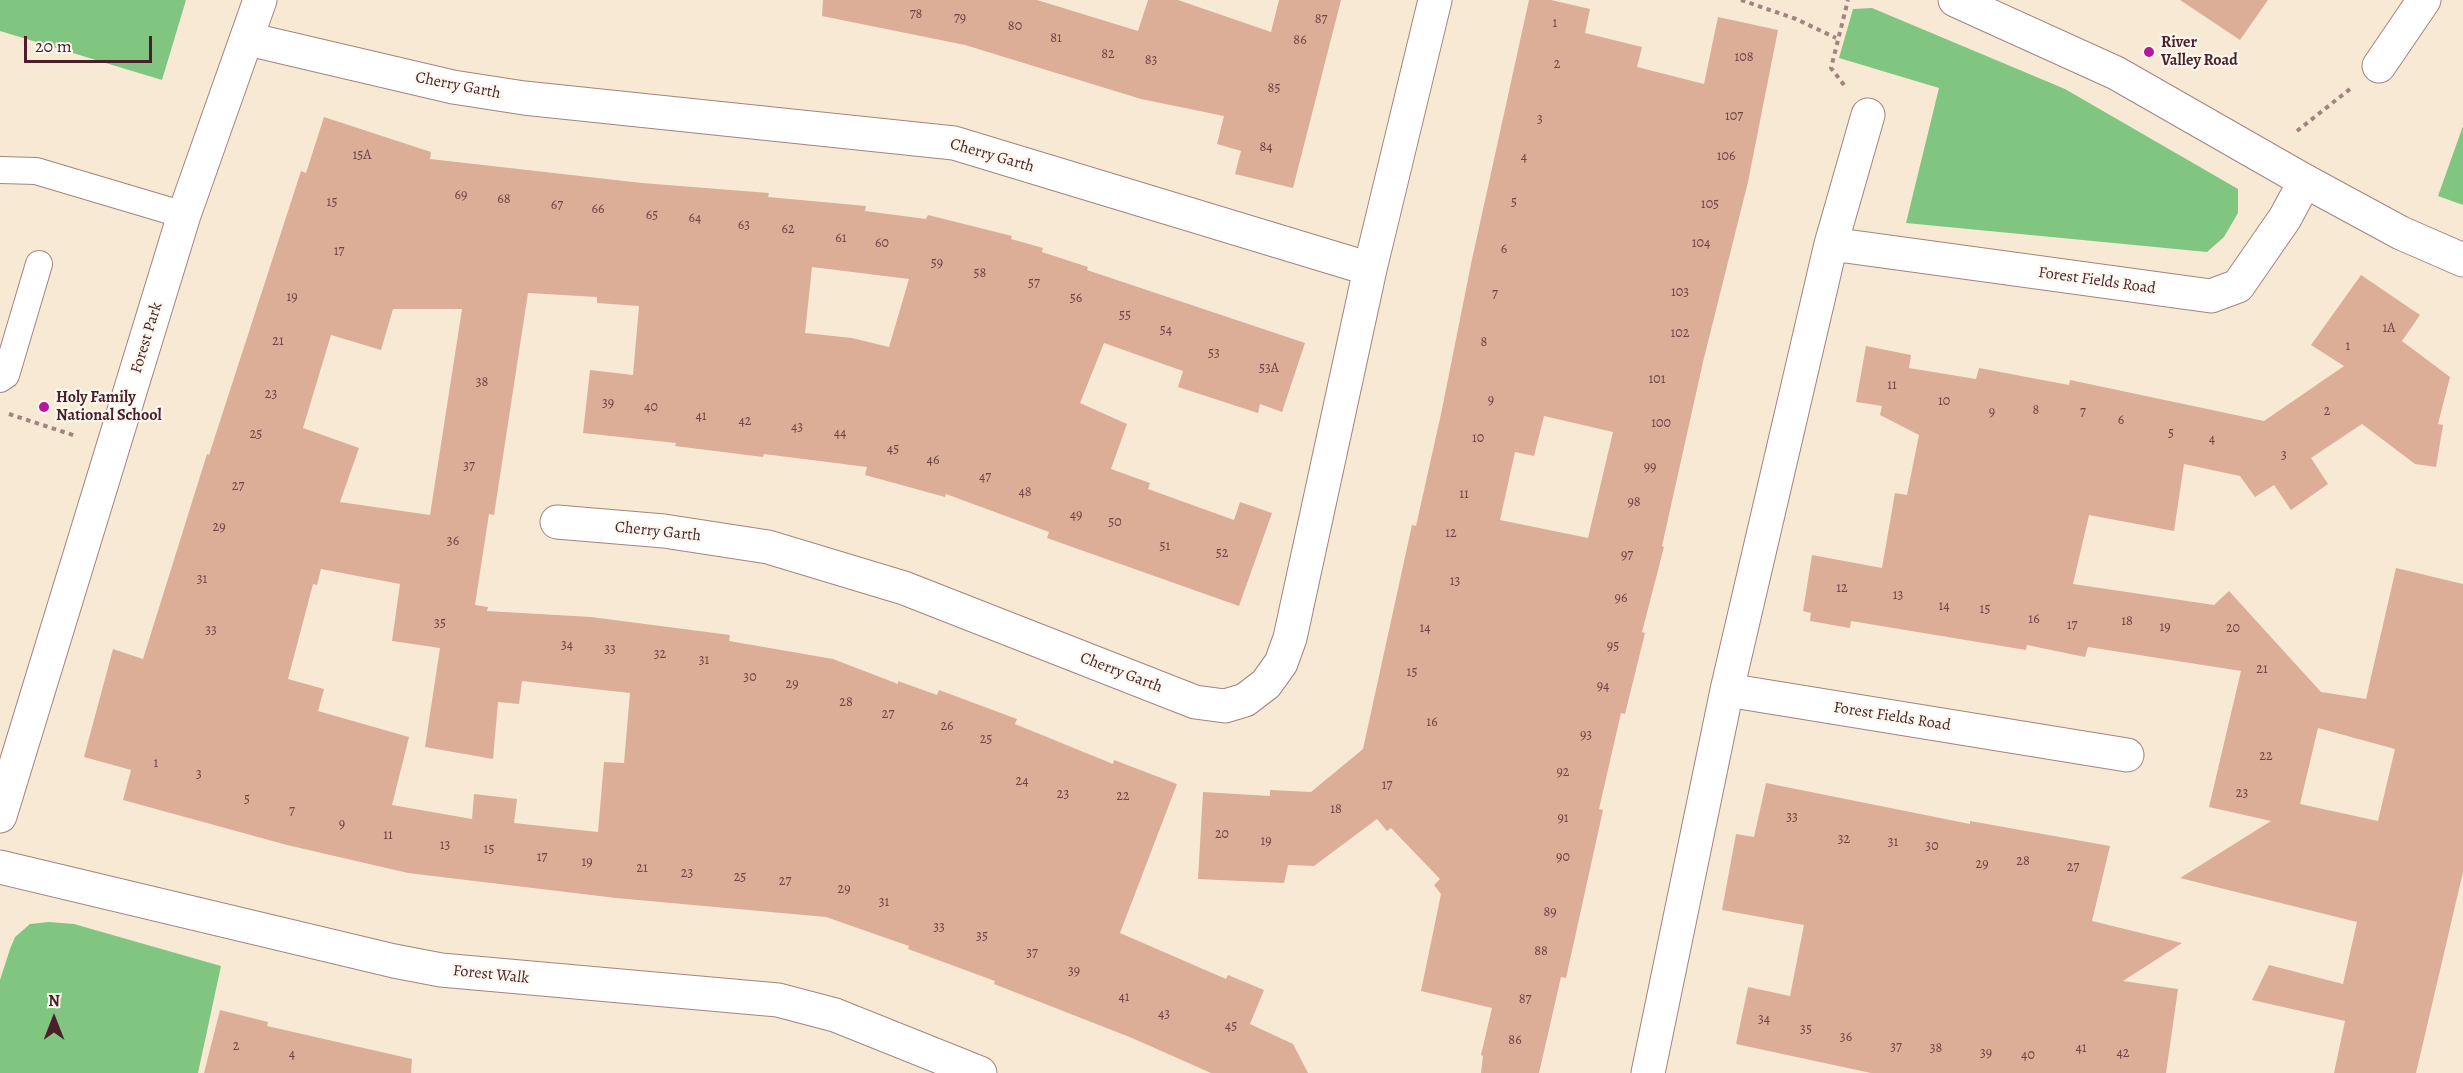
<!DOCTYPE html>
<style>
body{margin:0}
#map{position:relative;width:2463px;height:1073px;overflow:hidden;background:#f8e9d5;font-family:Alegreya,serif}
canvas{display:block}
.north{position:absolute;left:24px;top:989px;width:60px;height:60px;-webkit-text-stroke:4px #fbf7ec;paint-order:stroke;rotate:0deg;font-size:16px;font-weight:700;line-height:24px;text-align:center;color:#4a1f2b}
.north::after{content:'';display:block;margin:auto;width:21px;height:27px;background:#4a1f2b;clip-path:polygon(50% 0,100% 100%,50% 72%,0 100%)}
.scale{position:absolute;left:24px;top:36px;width:128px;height:27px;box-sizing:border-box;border:3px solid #4a1f2b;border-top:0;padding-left:8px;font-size:18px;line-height:21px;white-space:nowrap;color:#4a1f2b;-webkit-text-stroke:4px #fbf7ec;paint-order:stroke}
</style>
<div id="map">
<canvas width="2463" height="1073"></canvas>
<div class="north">N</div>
<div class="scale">20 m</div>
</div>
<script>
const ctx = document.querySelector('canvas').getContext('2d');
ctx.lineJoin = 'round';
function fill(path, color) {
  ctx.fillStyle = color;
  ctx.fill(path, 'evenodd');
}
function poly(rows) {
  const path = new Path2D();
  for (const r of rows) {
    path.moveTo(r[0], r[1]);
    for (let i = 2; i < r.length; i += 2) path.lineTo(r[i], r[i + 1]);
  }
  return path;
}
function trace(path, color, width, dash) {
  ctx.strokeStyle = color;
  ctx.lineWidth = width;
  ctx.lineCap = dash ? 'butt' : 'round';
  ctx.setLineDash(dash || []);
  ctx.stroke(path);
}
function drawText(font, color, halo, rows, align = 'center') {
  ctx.font = font + ' Alegreya,serif';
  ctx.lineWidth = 4.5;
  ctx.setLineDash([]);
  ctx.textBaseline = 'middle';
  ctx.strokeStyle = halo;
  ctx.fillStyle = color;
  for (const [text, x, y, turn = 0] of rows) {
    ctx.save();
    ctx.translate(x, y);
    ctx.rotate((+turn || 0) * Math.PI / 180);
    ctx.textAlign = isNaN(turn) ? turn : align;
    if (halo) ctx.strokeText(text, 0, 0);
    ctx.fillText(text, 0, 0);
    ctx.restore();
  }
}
fill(poly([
 [0,0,186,0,162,80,0,31],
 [1872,8,2065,89,2238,189,2238,213,2224,237,2207,252,1906,223,1939,88,1839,58,1853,9],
 [2463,126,2463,205,2438,196],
 [49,922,74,924,221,966,198,1073,0,1073,0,980,10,949,15,937,30,924]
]), '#81c680');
fill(poly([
 [823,0,1037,0,1138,31,1148,0,1178,0,1271,32,1279,0,1341,0,1293,188,1235,174,1241,151,1217,144,1224,116,1141,99,965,45,822,16],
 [1529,0,1551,0,1590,9,1585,33,1642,47,1637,67,1704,84,1718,17,1778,30,1748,182,1703,362,1662,546,1664,547,1642,632,1645,633,1625,714,1621,713,1599,809,1603,810,1566,978,1561,977,1539,1073,1481,1073,1483,1056,1481,1055,1492,1008,1421,991,1441,894,1434,885,1440,879,1391,828,1387,831,1377,819,1314,866,1288,865,1284,883,1198,879,1203,792,1270,796,1270,790,1311,792,1363,749,1412,525,1416,526,1441,414,1471,264],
 [1544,416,1613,432,1588,538,1500,520,1515,452,1534,456],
 [2180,0,2268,0,2240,40],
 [324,117,431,152,430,159,642,183,769,193,768,197,866,206,865,211,926,219,928,215,1012,236,1011,239,1043,248,1042,252,1088,267,1087,270,1305,343,1282,412,1260,404,1258,413,1178,387,1183,371,1104,343,1080,403,1127,424,1111,469,1150,483,1148,489,1234,520,1240,502,1272,513,1239,606,1047,538,1049,532,946,494,945,497,865,475,867,467,764,454,763,457,675,446,676,443,583,433,590,370,633,375,639,306,597,303,597,297,528,293,494,515,489,514,475,605,488,607,487,611,591,617,730,635,729,641,833,659,898,684,898,681,937,695,939,690,1017,719,1015,724,1113,764,1114,760,1177,784,1120,933,1226,979,1228,975,1264,990,1250,1024,1293,1044,1308,1073,1211,1073,1132,1038,994,984,995,981,908,949,909,946,826,917,616,898,408,873,287,845,123,800,131,770,84,757,113,649,143,659,207,454,209,455,301,171,306,173],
 [812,267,909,279,889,347,852,338,805,333],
 [393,309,462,309,430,515,340,502,359,448,303,428,331,335,381,350],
 [321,569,400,584,392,641,440,648,425,747,493,759,498,702,519,704,522,681,630,693,624,763,604,762,598,832,514,823,517,799,474,794,472,819,392,805,409,737,318,711,324,689,288,679,313,584,317,585],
 [2361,275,2420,315,2402,341,2450,377,2438,424,2443,425,2436,467,2415,464,2362,424,2311,458,2328,484,2291,510,2274,485,2255,497,2240,476,2184,464,2174,531,2089,515,2073,584,2214,605,2229,591,2321,692,2366,699,2396,568,2463,584,2463,872,2416,1073,2334,1073,2345,1021,2252,1000,2269,965,2343,984,2357,922,2180,878,2271,821,2209,807,2241,671,2088,647,2085,657,2027,645,2026,650,1851,621,1850,628,1810,621,1811,613,1803,611,1812,555,1882,568,1895,493,1907,495,1919,435,1880,415,1882,406,1856,402,1866,346,1911,355,1909,368,1976,379,1979,368,2069,385,2070,380,2264,421,2344,366,2311,345],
 [2318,728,2395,749,2378,821,2300,804],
 [1766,783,1970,824,1970,821,2110,846,2092,921,2182,943,2123,981,2178,989,2166,1073,1871,1073,1736,1044,1748,987,1790,996,1804,925,1722,910,1736,834,1754,837],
 [220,1010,268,1022,267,1026,412,1059,411,1073,204,1073]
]), '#dcae98');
const service = poly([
 [0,170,36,171,184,215],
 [0,379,6,375,39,264]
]);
const minor = poly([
 [248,39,453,87,524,98,954,143,1370,269],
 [2379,66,2424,0],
 [1831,244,2211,296,2238,286,2285,218,2305,181],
 [557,522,664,531,768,547,904,588,1195,702,1225,706,1245,700,1266,684,1281,663,1290,638,1370,269,1435,0],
 [1727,690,2127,755],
 [0,816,184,215,260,0],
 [0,867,394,961,441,970,778,1000,835,1015,980,1073],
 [1648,1073,1727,690,1831,244,1868,115]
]);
const tertiary = poly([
 [1955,0,2116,73,2305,181,2401,233,2463,260]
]);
trace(service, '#a18480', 28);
trace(minor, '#a18480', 35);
trace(tertiary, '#a18480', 35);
trace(poly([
 [1741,0,1796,19,1836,38],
 [1844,85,1831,68,1848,0],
 [2297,131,2350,89],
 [9,414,76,436]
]), '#a18480', 4, [4.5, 4.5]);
trace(service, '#fff', 26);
trace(minor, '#fff', 33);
trace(tertiary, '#fff', 33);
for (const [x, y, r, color] of [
 [2149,52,6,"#b5179e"],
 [44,407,6,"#b5179e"]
]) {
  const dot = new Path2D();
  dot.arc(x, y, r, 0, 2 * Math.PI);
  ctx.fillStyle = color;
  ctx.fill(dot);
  trace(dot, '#fbf7ec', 2);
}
drawText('14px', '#6e4346', null, [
 ["78",916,15],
 ["79",960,19],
 ["87",1321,20],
 ["1",1555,24],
 ["80",1015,27],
 ["81",1056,39],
 ["86",1300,41],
 ["82",1108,55],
 ["108",1744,58],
 ["83",1151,61],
 ["2",1557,65],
 ["85",1274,89],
 ["107",1734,117],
 ["3",1540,120],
 ["84",1266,148],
 ["15A",362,156],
 ["106",1726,157],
 ["4",1524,158],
 ["69",461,196],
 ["68",504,200],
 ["15",332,203],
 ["5",1514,203],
 ["105",1710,205],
 ["67",557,206],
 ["66",598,210],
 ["65",652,216],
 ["64",695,219],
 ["63",744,226],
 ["62",788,230],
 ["61",841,239],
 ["60",882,244],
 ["104",1701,244],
 ["6",1504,250],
 ["17",339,252],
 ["59",937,264],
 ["58",980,274],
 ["57",1034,284],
 ["103",1680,293],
 ["7",1495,295],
 ["19",292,298],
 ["56",1076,299],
 ["55",1125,316],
 ["1A",2389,329],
 ["54",1166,331],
 ["102",1680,334],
 ["21",278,342],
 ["8",1484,343],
 ["1",2348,347],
 ["53",1214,354],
 ["53A",1269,369],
 ["101",1657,380],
 ["38",482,383],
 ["11",1892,386],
 ["23",271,395],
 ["9",1491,401],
 ["10",1944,402],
 ["39",608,404],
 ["40",651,408],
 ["8",2036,411],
 ["2",2327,412],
 ["9",1992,413],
 ["7",2083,413],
 ["41",701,417],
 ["6",2121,421],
 ["42",745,422],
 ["100",1661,424],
 ["43",797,428],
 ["44",840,434],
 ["5",2171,434],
 ["25",256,435],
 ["10",1478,439],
 ["4",2212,440],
 ["45",893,450],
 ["3",2284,456],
 ["46",933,461],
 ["37",469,467],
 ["99",1650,468],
 ["47",985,478],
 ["27",238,487],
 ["48",1025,493],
 ["11",1464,495],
 ["98",1634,503],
 ["49",1076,516],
 ["50",1115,523],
 ["29",219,528],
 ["12",1451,534],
 ["36",453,542],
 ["51",1165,547],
 ["52",1222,554],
 ["97",1627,556],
 ["31",202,580],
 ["13",1455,582],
 ["12",1842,589],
 ["13",1898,596],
 ["96",1621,599],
 ["14",1944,607],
 ["15",1985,610],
 ["16",2034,620],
 ["18",2127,622],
 ["35",440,624],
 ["17",2072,626],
 ["19",2165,628],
 ["14",1425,629],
 ["20",2233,629],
 ["33",211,631],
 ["34",567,646],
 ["95",1613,647],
 ["33",610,650],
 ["32",660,655],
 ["31",704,661],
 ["21",2262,670],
 ["15",1412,673],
 ["30",750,678],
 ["29",792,685],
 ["94",1603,687],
 ["28",846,703],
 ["27",888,715],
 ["16",1432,723],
 ["26",947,727],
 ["93",1586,736],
 ["25",986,740],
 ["22",2266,757],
 ["1",156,764],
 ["92",1563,773],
 ["3",199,775],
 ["24",1022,782],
 ["17",1387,786],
 ["23",2242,794],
 ["23",1063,795],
 ["22",1123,797],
 ["5",247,800],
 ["18",1336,810],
 ["7",292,812],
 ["33",1792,818],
 ["91",1563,819],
 ["9",342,825],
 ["20",1222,835],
 ["11",388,836],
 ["32",1844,840],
 ["19",1266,842],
 ["31",1893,843],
 ["13",445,846],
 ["30",1932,847],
 ["15",489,850],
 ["17",542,858],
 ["90",1563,858],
 ["28",2023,862],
 ["19",587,863],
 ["29",1982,865],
 ["27",2073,868],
 ["21",642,869],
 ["23",687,874],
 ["25",740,878],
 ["27",785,882],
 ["29",844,890],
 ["31",884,903],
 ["89",1550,913],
 ["33",939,928],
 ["35",982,937],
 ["88",1541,952],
 ["37",1032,954],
 ["39",1074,972],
 ["41",1124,998],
 ["87",1525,1000],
 ["43",1164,1015],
 ["34",1764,1020],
 ["45",1231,1027],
 ["35",1806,1030],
 ["36",1846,1038],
 ["86",1515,1041],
 ["2",236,1047],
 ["37",1896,1048],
 ["38",1936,1049],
 ["41",2081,1049],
 ["39",1986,1054],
 ["42",2123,1054],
 ["4",292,1055],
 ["40",2028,1056]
]);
drawText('bold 16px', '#4a1f2b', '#fbf7ec', [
 ["River",2161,43],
 ["Valley Road",2161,61],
 ["Holy Family",56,398],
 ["National School",56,416]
], 'left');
drawText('16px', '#4a1f2b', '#fbf7ec', [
 ["Cherry Garth",458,86,11],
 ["Cherry Garth",992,156,16],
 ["Forest Fields Road",2097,281,8],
 ["Forest Park",147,338,-73],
 ["Cherry Garth",658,532,6],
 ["Cherry Garth",1121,673,21],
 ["Forest Fields Road",1892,717,9],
 ["Forest Walk",491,975,6]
]);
</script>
